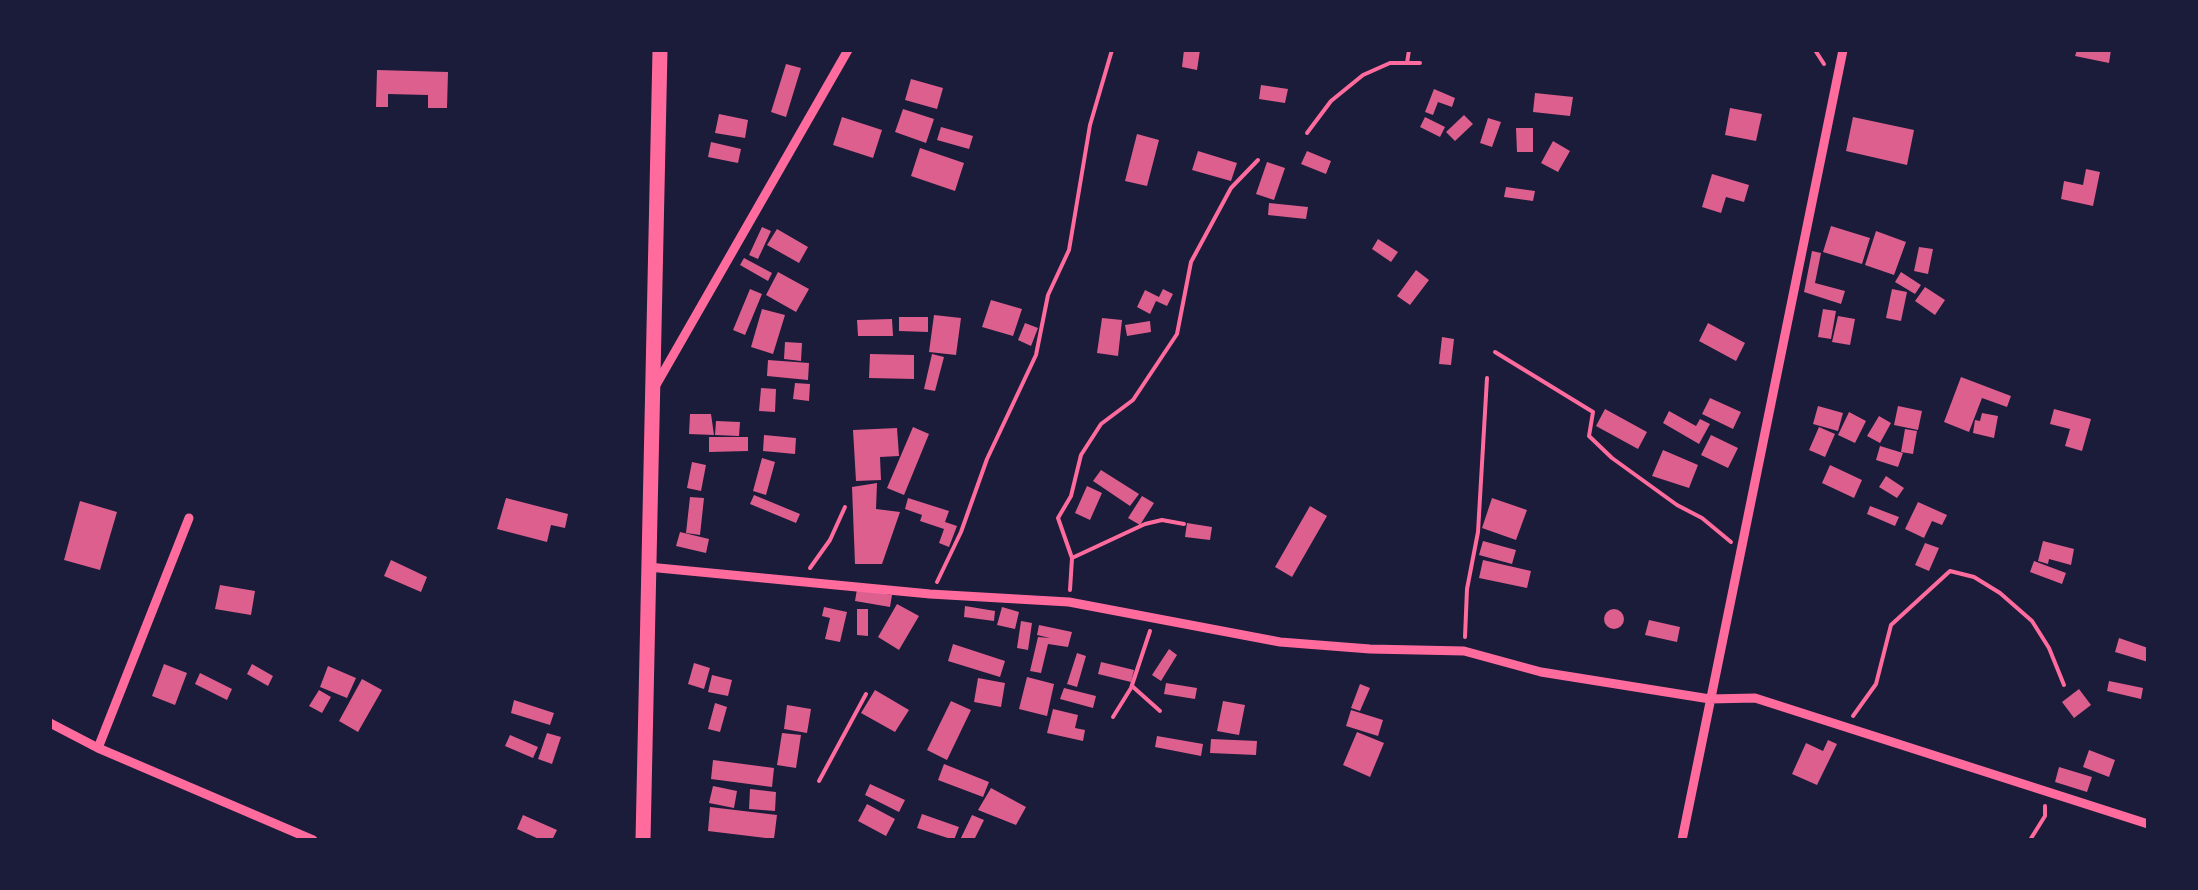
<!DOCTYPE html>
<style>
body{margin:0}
#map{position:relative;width:2198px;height:890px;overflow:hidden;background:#1b1b3a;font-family:"Asap Condensed",sans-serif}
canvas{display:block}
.frame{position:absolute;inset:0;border:52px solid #1b1b3a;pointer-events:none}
</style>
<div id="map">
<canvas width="2198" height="890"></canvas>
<div class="frame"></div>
</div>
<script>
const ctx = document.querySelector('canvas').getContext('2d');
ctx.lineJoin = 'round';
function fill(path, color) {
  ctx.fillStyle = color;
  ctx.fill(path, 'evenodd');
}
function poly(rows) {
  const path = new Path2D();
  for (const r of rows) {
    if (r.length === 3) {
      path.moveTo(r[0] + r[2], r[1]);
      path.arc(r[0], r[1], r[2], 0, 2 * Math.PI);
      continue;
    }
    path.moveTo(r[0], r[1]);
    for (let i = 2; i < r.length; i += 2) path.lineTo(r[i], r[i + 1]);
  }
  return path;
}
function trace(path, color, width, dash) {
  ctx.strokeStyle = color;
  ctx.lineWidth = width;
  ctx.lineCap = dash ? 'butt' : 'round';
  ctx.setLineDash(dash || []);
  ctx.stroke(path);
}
fill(poly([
 [1184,50,1200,50,1197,70,1182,67],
 [2077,50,2111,50,2109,63,2075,56],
 [786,64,801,68,786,117,771,112],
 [377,70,448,72,447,108,428,108,428,95,388,94,388,107,376,107],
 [911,79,943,88,937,109,905,100],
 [1261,85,1288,89,1285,103,1259,99],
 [1434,89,1455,98,1452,107,1438,102,1433,115,1425,112],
 [1535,93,1573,97,1570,116,1533,112],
 [1730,108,1762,114,1756,141,1725,135],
 [903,109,934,119,926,143,895,132],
 [719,114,748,120,745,138,715,133],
 [1464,115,1473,124,1455,141,1446,132],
 [842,117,882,130,873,158,833,145],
 [1425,117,1445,127,1440,137,1420,127],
 [1853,117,1914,130,1907,165,1846,151],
 [1488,118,1501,122,1492,147,1480,143],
 [941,127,973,136,969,149,937,140],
 [1516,128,1533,128,1533,152,1517,152],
 [1137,134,1159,140,1147,186,1125,181],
 [1553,141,1570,151,1558,172,1541,163],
 [711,142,741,149,738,163,708,157],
 [920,148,964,163,955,191,911,176],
 [1198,151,1237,163,1231,181,1192,170],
 [1307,151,1331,161,1326,174,1301,164],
 [1267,162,1285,168,1274,200,1256,194],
 [2086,169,2100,172,2093,206,2061,199,2064,181,2083,185],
 [1712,174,1749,185,1744,202,1726,197,1721,213,1702,207],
 [1506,187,1535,191,1533,201,1504,197],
 [1269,203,1308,207,1306,219,1268,215],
 [1831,226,1870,238,1862,264,1823,252],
 [762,227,771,231,758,259,749,255],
 [777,229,808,247,799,263,767,245],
 [1876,231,1906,242,1894,275,1865,265],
 [1378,239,1398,252,1391,262,1372,249],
 [1919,247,1933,249,1928,274,1914,271],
 [1812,251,1821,253,1815,283,1845,291,1841,304,1804,292],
 [744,258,772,273,768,281,740,265],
 [1416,270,1429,280,1410,305,1397,296],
 [778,272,809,289,796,312,766,295],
 [1901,272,1921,285,1915,294,1895,282],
 [1925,287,1945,300,1935,315,1915,301],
 [750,289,762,294,745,335,733,330],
 [1163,289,1173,294,1167,306,1156,301,1150,314,1137,307,1145,290,1159,297],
 [1892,289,1907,292,1901,321,1886,318],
 [991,300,1022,309,1013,336,982,327],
 [762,309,785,315,773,354,751,347],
 [1823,309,1836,311,1831,339,1818,337],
 [934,315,961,318,956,355,929,352],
 [1838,316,1855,319,1850,345,1832,342],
 [899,317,928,317,928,332,899,331],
 [1102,318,1122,320,1118,356,1097,353],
 [892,319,893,336,858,336,857,320],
 [1150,321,1151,332,1127,336,1125,325],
 [1025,323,1038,328,1031,346,1018,340],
 [1708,323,1745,343,1736,361,1699,341],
 [1442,337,1454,339,1451,365,1439,364],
 [785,342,802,343,801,361,784,359],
 [870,354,914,355,914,379,869,378],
 [932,354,944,357,935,391,924,389],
 [768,360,809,363,808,380,767,376],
 [1961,377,2011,396,2007,407,1982,398,1969,432,1944,422],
 [795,383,810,384,809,401,793,399],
 [761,388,776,389,775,412,759,411],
 [1710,398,1741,412,1733,429,1702,414],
 [1818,406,1843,413,1838,431,1813,424],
 [1898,406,1922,411,1918,430,1894,425],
 [1605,409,1647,432,1638,449,1596,426],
 [2054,409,2091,419,2082,451,2065,446,2070,429,2050,424],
 [1669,411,1696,426,1700,419,1710,424,1699,444,1663,423],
 [1849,412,1866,421,1855,443,1838,435],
 [1982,413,1998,416,1994,438,1973,433,1975,420,1980,421],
 [690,414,711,414,714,435,689,434],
 [1879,416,1891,423,1880,443,1867,436],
 [716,421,740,422,739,436,715,435],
 [913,427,929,434,904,495,887,488],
 [1819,427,1835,434,1825,457,1809,450],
 [897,428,899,456,880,457,881,480,856,481,853,430],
 [1905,429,1917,431,1913,454,1901,452],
 [764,435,796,438,795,454,763,451],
 [1711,435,1738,448,1728,468,1701,455],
 [709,437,748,437,748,451,709,452],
 [1880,446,1903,453,1898,467,1876,460],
 [1663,450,1698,465,1689,488,1652,476],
 [762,458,775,462,766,495,753,491],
 [692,462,706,465,701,491,687,488],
 [1830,465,1862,480,1854,498,1822,483],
 [1101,470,1139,494,1130,506,1093,481],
 [1886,476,1904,488,1897,498,1879,487],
 [877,483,876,509,900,512,882,564,855,564,852,487],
 [1087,486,1102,493,1090,520,1075,513],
 [754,495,800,514,796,523,750,504],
 [1142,496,1154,503,1140,525,1128,518],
 [690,497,704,498,700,535,686,533],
 [506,498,568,514,565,528,551,525,547,542,497,529],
 [908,498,949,511,945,522,957,526,949,547,939,543,944,529,920,521,922,515,905,509],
 [1492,498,1527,510,1516,540,1482,528],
 [80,501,117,512,100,570,64,560],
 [1918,502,1947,515,1942,525,1932,521,1924,538,1905,529],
 [1310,506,1327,516,1292,577,1275,567],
 [1870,506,1899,517,1895,526,1867,514],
 [1187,523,1212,527,1210,540,1185,537],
 [680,532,709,539,706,553,676,546],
 [1483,541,1516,550,1512,564,1479,555],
 [2043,541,2074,549,2071,565,2049,559,2048,564,2038,561],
 [1925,543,1939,548,1929,571,1915,565],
 [391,560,427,577,421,592,384,576],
 [1483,560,1531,571,1527,588,1479,578],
 [2034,561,2066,573,2062,584,2030,572],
 [220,585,255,591,251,615,215,609],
 [857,589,892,595,890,607,855,601],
 [897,604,919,616,899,650,878,637],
 [965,606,995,611,994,621,964,617],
 [824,607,847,612,840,642,825,639,830,618,822,616],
 [1002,607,1019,612,1015,629,997,625],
 [857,609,868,609,868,636,857,635],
 [1614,619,10],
 [1649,620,1680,627,1677,642,1645,635],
 [1021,621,1032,623,1028,650,1017,648],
 [1039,625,1072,632,1068,647,1048,644,1041,673,1030,671,1038,637,1050,638,1037,635],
 [2119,638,2148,648,2148,662,2115,652],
 [953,644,1005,661,1000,677,948,661],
 [1169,649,1177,655,1161,681,1152,675],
 [1077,653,1086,656,1077,687,1067,684],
 [1101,662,1134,670,1131,682,1098,674],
 [694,663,710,668,704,689,688,684],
 [164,664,187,673,175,705,152,696],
 [252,664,273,676,268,686,247,674],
 [328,666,356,678,347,698,320,687],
 [200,673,232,689,227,700,195,684],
 [712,675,732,680,728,696,708,692],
 [1027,677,1054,684,1047,716,1019,709],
 [978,678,1005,683,1001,707,974,702],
 [362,679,382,690,358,732,339,721],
 [2109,681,2143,688,2141,699,2107,691],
 [1166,683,1197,688,1195,699,1164,694],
 [1360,684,1370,688,1360,711,1351,708],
 [1064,688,1096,696,1093,708,1060,699],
 [2079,689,2091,705,2074,718,2062,702],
 [319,690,331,697,322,713,309,706],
 [875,690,909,710,895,732,861,713],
 [514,700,554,713,550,725,511,713],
 [951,701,971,710,947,760,927,750],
 [1223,701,1245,705,1239,735,1217,731],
 [715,703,727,707,720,732,708,729],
 [787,705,811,709,807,733,784,729],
 [1053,709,1078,715,1075,728,1085,730,1083,741,1047,733],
 [1351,710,1383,720,1378,736,1346,726],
 [1357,732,1384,743,1370,777,1343,765],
 [547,733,561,737,552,764,538,759],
 [782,733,801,735,796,768,777,765],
 [510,735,538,747,533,758,505,746],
 [1157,736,1203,744,1201,756,1155,747],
 [1211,739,1257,741,1256,755,1210,753],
 [1828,740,1837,744,1817,785,1792,774,1806,743,1823,751],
 [2089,750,2115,760,2109,777,2083,767],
 [713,760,774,768,772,787,711,779],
 [944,764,989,782,983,797,938,780],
 [2059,767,2092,777,2087,792,2055,782],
 [870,784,905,800,899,812,865,795],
 [713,786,737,791,734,808,709,803],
 [991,788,1026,807,1016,825,978,810],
 [750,789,776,792,775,811,749,809],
 [867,804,895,819,886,836,858,821],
 [710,807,777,815,774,839,708,831],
 [922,814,959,827,954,840,917,828],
 [523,815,557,830,552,840,541,840,517,829],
 [972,815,984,820,974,840,960,840]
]), '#dd5f8e');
trace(poly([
 [1815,50,1824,64],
 [1407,63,1409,50],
 [1307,133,1331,101,1363,75,1390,63,1420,63],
 [1495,352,1593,412,1589,436,1612,458,1677,505,1702,518,1731,542],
 [1072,558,1145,524,1162,520,1184,524],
 [810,568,830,540,845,507],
 [937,582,961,532,987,459,1036,355,1048,295,1069,250,1090,125,1112,50],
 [1070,590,1072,558,1058,518,1071,496,1081,455,1101,424,1133,400,1177,334,1191,262,1231,188,1258,160],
 [1465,637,1467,589,1478,532,1487,378],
 [1132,686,1160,711],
 [1853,716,1876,684,1891,625,1950,571,1974,577,2000,593,2032,621,2049,648,2064,685],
 [1113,717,1131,688,1150,631],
 [819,781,866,694],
 [2030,840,2045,816,2045,806]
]), '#ff6b9d', 4);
trace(poly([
 [656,385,848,50],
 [648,567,930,594,1069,602,1280,642,1370,649,1464,651,1541,672,1710,699,1755,698,2148,824],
 [50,723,98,748,313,840],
 [98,748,189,518],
 [1682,840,1843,50]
]), '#ff6b9d', 9);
trace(poly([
 [643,840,660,50]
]), '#ff6b9d', 15);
</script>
